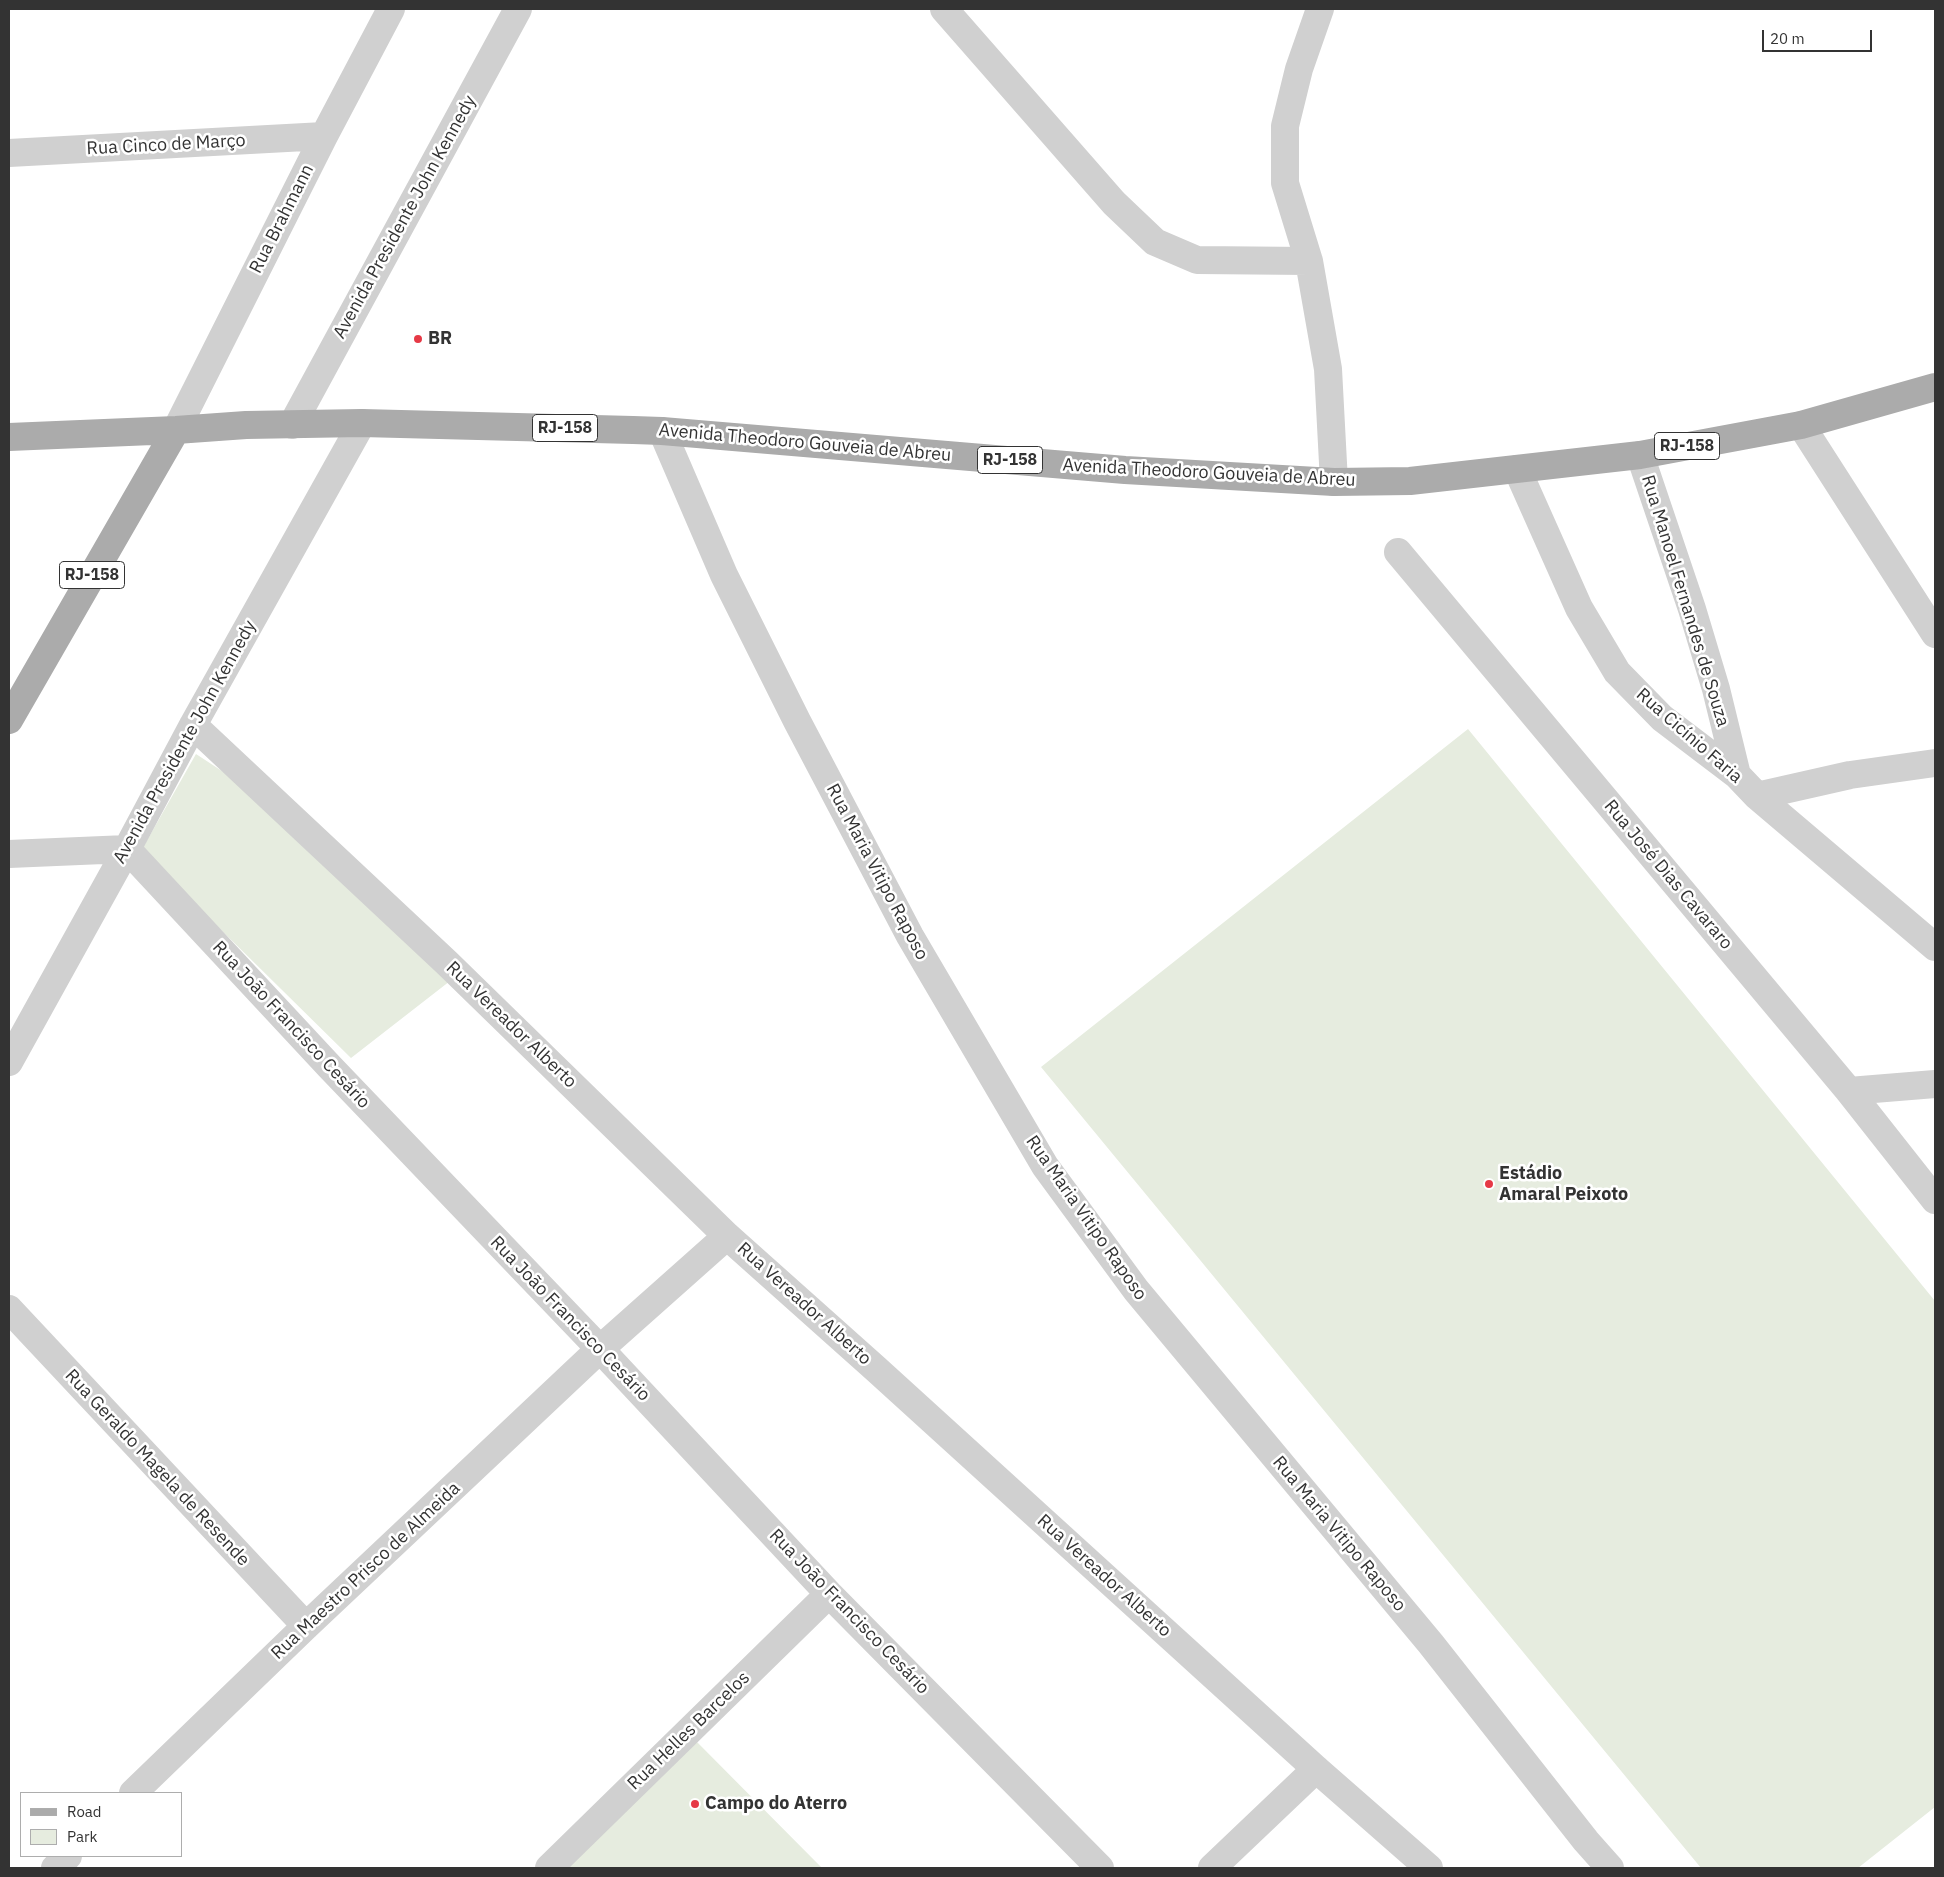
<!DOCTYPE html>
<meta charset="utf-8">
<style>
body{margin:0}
#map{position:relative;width:1944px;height:1877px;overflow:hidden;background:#fff;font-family:"IBM Plex Sans",sans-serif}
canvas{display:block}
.frame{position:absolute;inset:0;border:10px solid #333;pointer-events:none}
.legend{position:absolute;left:20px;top:1792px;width:162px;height:65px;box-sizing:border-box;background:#fff;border:1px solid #adadad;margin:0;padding:6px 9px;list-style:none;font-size:15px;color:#333}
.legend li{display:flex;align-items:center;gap:10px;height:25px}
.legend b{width:25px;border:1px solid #adadad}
.scale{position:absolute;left:1762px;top:30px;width:110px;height:22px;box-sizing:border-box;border:2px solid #333;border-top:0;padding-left:6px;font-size:15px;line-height:18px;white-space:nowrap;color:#333;-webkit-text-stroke:4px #fff;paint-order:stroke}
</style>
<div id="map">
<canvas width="1944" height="1877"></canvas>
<div class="frame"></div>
<ul class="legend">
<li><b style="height:6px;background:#ababab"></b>Road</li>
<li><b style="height:14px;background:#e6ecdf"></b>Park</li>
</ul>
<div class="scale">20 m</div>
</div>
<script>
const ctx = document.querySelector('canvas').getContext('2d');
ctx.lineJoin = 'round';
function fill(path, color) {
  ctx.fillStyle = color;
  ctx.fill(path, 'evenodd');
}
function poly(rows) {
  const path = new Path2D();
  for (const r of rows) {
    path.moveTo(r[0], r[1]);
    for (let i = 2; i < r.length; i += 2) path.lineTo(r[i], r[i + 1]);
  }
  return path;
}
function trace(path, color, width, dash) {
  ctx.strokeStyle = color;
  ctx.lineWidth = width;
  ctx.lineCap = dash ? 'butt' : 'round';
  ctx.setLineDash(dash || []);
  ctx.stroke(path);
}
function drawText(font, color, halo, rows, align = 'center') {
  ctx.font = font + ' "IBM Plex Sans",sans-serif';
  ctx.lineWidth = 5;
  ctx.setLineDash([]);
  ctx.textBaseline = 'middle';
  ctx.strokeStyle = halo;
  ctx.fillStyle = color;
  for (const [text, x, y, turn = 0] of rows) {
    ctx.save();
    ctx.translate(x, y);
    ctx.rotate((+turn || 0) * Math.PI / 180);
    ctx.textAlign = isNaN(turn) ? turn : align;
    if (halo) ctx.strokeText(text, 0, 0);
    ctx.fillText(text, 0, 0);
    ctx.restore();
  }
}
fill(poly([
 [1468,729,1935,1301,1935,1807,1858,1868,1701,1868,1041,1067],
 [196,754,225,773,450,981,351,1058,141,851],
 [695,1740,822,1868,568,1868]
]), '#e6ecdf');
trace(poly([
 [944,9,1114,203,1155,242,1197,260,1309,261],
 [1320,9,1299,69,1285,126,1285,183,1309,261,1328,369,1334,482],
 [9,153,324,136],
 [292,425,518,9],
 [1801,425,1935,634],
 [176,430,324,136,391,9],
 [662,431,724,575,797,721,910,936,1045,1166,1136,1290,1431,1644,1586,1841,1610,1868],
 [1640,455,1692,609,1716,689,1737,775],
 [1517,469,1579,608,1617,672,1662,718,1737,775,1757,796,1935,947],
 [1398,552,1849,1091,1935,1200],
 [193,725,447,963,727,1236,876,1369,1316,1769,1429,1868],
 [1757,796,1850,775,1935,763],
 [9,854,127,849,329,1066,600,1349,829,1594,1100,1868],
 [9,1062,127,849,193,725,362,423],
 [1849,1091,1935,1084],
 [9,1309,306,1626],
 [133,1793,306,1626,600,1349,727,1236],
 [55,1868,68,1856],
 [549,1868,829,1594],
 [1212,1868,1316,1769]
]), '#d0d0d0', 28);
trace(poly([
 [9,437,176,430,246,425,362,423,633,430,662,431,1125,470,1334,482,1410,481,1640,455,1801,425,1935,387],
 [9,720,176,430]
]), '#ababab', 28);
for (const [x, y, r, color] of [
 [418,339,5,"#e63946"],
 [1489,1184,5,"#e63946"],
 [695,1804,5,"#e63946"]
]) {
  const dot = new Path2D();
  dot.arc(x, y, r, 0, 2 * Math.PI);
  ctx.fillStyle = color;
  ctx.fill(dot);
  trace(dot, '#fff', 2);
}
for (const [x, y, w] of [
 [565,428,65],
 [1687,446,65],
 [1010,460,65],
 [92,575,65]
]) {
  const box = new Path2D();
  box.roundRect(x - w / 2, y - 13.5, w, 27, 4);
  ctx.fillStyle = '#fff';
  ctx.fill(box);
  trace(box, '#333', 1);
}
drawText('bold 16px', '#333', null, [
 ["RJ-158",565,428],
 ["RJ-158",1687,446],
 ["RJ-158",1010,460],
 ["RJ-158",92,575]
]);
drawText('18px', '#333', '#fff', [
 ["Rua Cinco de Março",166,145,-3],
 ["Avenida Presidente John Kennedy",405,217,-61],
 ["Rua Brahmann",282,219,-63],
 ["Avenida Theodoro Gouveia de Abreu",805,443,5],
 ["Avenida Theodoro Gouveia de Abreu",1209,473,3],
 ["Rua Manoel Fernandes de Souza",1685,601,73],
 ["Rua Cicínio Faria",1689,736,41],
 ["Avenida Presidente John Kennedy",185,742,-61],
 ["Rua Maria Vitipo Raposo",877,872,62],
 ["Rua José Dias Cavararo",1668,875,50],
 ["Rua João Francisco Cesário",291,1025,47],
 ["Rua Vereador Alberto",511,1025,44],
 ["Rua Maria Vitipo Raposo",1086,1218,55],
 ["Rua Vereador Alberto",804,1304,42],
 ["Rua João Francisco Cesário",570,1319,46],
 ["Rua Geraldo Magela de Resende",157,1468,47],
 ["Rua Maria Vitipo Raposo",1339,1534,50],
 ["Rua Maestro Prisco de Almeida",366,1571,-43],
 ["Rua Vereador Alberto",1104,1576,42],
 ["Rua João Francisco Cesário",849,1612,46],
 ["Rua Helles Barcelos",689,1731,-44]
]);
drawText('bold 18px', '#333', '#fff', [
 ["BR",428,339],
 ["Estádio",1499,1174],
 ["Amaral Peixoto",1499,1195],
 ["Campo do Aterro",705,1804]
], 'left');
</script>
